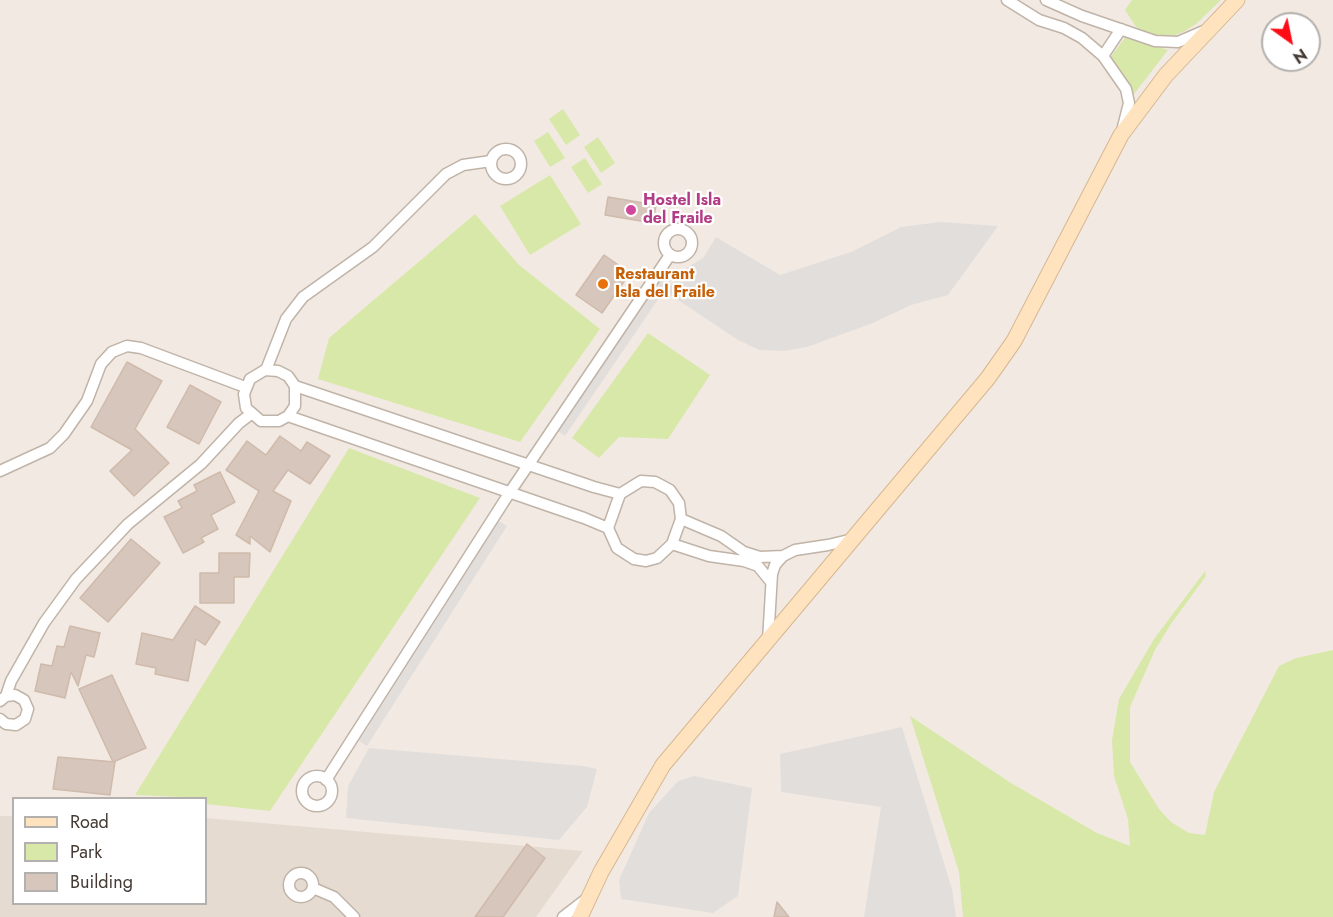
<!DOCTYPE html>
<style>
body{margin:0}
#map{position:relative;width:1333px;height:917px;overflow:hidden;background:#f2eae2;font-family:Jost,sans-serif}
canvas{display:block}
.legend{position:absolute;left:12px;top:797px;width:195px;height:108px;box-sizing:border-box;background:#fff;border:2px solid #b4b0ad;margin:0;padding:8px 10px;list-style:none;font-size:18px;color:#443a33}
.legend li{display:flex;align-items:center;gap:12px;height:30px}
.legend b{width:30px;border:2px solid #b4b0ad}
.north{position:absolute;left:1261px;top:12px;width:60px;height:60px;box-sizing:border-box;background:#fff;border:2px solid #b4b0ad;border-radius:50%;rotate:147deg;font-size:16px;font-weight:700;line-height:24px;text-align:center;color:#443a33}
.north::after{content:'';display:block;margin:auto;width:21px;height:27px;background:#ff0c17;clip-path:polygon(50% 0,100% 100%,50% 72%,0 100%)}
</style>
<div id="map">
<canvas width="1333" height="917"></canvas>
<ul class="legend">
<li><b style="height:8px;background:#ffe3bf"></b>Road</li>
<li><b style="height:16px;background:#d8e8a9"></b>Park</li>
<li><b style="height:16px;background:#d7c6bb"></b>Building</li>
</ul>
<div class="north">N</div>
</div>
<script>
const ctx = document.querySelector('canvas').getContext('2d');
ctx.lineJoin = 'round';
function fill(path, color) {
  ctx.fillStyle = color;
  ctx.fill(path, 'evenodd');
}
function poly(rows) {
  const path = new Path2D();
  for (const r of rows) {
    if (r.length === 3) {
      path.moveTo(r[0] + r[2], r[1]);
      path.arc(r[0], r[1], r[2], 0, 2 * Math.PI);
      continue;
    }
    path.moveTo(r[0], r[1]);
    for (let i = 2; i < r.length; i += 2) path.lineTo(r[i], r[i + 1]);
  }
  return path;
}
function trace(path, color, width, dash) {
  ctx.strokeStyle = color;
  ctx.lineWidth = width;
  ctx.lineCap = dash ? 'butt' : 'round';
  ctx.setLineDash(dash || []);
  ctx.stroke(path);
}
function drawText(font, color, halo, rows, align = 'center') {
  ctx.font = font + ' Jost,sans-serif';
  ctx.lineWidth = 4.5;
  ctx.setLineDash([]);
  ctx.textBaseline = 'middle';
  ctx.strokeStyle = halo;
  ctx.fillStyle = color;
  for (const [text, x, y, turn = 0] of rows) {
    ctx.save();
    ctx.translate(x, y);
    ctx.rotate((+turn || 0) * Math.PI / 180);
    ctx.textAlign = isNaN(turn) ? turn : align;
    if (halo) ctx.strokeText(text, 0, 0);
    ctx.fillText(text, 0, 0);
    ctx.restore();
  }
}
fill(poly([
 [0,816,13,816,14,904,206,904,206,818,583,851,536,917,0,917]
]), '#e6dbd0');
fill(poly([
 [1132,0,1221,0,1196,24,1185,31,1171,37,1159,37,1147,34,1136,27,1125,10],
 [1126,36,1168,50,1134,94,1110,58],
 [563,109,580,135,566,145,549,119],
 [548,132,565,158,550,167,534,141],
 [598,137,615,163,601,173,584,147],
 [585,158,602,184,588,193,571,167],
 [550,175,581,224,530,255,500,206],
 [475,214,519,265,600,329,520,442,318,379,329,338],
 [648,333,710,375,668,439,619,437,599,458,572,438],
 [349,448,480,498,270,811,206,804,206,798,135,795],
 [1205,571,1206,576,1171,624,1155,650,1130,707,1130,762,1159,809,1171,822,1189,833,1205,835,1214,792,1279,666,1296,658,1333,650,1333,917,963,917,959,872,910,716,1011,783,1097,833,1130,846,1128,819,1114,776,1112,740,1119,699,1154,639]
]), '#d8e8a9');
fill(poly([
 [940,222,998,226,948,295,911,305,873,323,807,347,784,351,759,350,738,340,666,292,683,270,703,258,716,237,780,275,851,252,901,227],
 [665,274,672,279,565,436,558,431],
 [499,521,507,526,367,746,359,741],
 [902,727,952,889,956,917,864,917,881,807,781,792,780,754],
 [369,748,583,766,597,769,587,807,559,840,346,818,348,786],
 [694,776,752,788,738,896,713,913,621,899,619,880,649,813,678,781]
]), '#e2dedb');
const building = poly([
 [608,197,656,205,653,223,605,215,608,197],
 [604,255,630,273,602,313,576,295,604,255],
 [127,362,162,381,135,429,169,463,134,496,110,471,132,450,91,427,127,362],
 [190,385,221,402,199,444,167,427,190,385],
 [280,436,301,451,307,442,330,456,310,484,288,470,273,491,291,501,270,552,250,536,250,544,236,535,259,491,226,470,247,441,266,455,280,436],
 [220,472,235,502,211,515,218,529,201,538,204,542,183,553,164,517,182,508,178,501,197,491,194,485,220,472],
 [131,539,160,563,108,622,80,598,131,539],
 [219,553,250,553,249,577,234,577,234,603,200,603,200,573,219,573,219,553],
 [195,606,220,622,205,645,196,639,188,681,155,674,156,668,136,664,142,633,173,640,195,606],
 [70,626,100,633,94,657,86,655,78,686,71,672,65,698,35,691,41,664,52,666,57,646,64,647,70,626],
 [112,675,146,748,113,762,79,689,112,675],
 [58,757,115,762,110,795,53,789,58,757],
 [527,844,545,858,503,917,475,917,527,844],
 [777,902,789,917,774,917,777,902]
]);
fill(building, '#d7c6bb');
trace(building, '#cfbaab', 1.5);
const street = poly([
 [1007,0,1039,20,1064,28,1082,38,1103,56,1126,89,1129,103,1123,127],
 [1046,0,1082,16,1155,41,1178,42,1206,30],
 [1103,56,1121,29],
 [506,164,15],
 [678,243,14],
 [266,370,286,319,303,297,373,247,446,174,463,165,491,161],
 [295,386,295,406,288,416,279,421,261,421,246,408,244,394,250,379,265,370,278,371,288,376,295,386,594,487,620,494,641,481,655,482,670,490,679,503,681,519,721,536,744,552,760,557,783,556],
 [288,416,584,518,608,528,617,548,634,559,646,561,657,558,672,544,709,556,744,561,758,566,771,582],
 [0,471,50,448,64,434,87,401,101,364,112,352,127,346,141,348,245,387],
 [608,528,620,494],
 [672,544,681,519],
 [768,641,772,574,775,565,783,556,795,550,828,545,853,539],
 [6,696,11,681,44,623,76,579,128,524,201,464,239,423,251,414],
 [0,701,6,696,15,695,24,700,28,709,25,719,16,725,6,724,0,719],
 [317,791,15],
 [326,780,510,492,670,255],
 [301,885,12],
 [313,888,334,897,354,917],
 [563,917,589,897]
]);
const secondary = poly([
 [580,917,601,872,663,765,988,378,1014,341,1121,135,1166,75,1237,0]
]);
trace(street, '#c0b3a8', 13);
trace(secondary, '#d7b792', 17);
trace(street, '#fff', 10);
trace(secondary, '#ffe3bf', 15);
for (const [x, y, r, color] of [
 [631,210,6,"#d1479c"],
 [603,284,6,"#e8710a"]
]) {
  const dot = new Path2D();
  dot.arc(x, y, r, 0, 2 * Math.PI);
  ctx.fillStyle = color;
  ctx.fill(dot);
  trace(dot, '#fff', 2);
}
drawText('bold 16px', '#b23c85', '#fff', [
 ["Hostel Isla",643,201],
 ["del Fraile",643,219]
], 'left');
drawText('bold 16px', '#c56008', '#fff', [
 ["Restaurant",615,275],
 ["Isla del Fraile",615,293]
], 'left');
</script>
